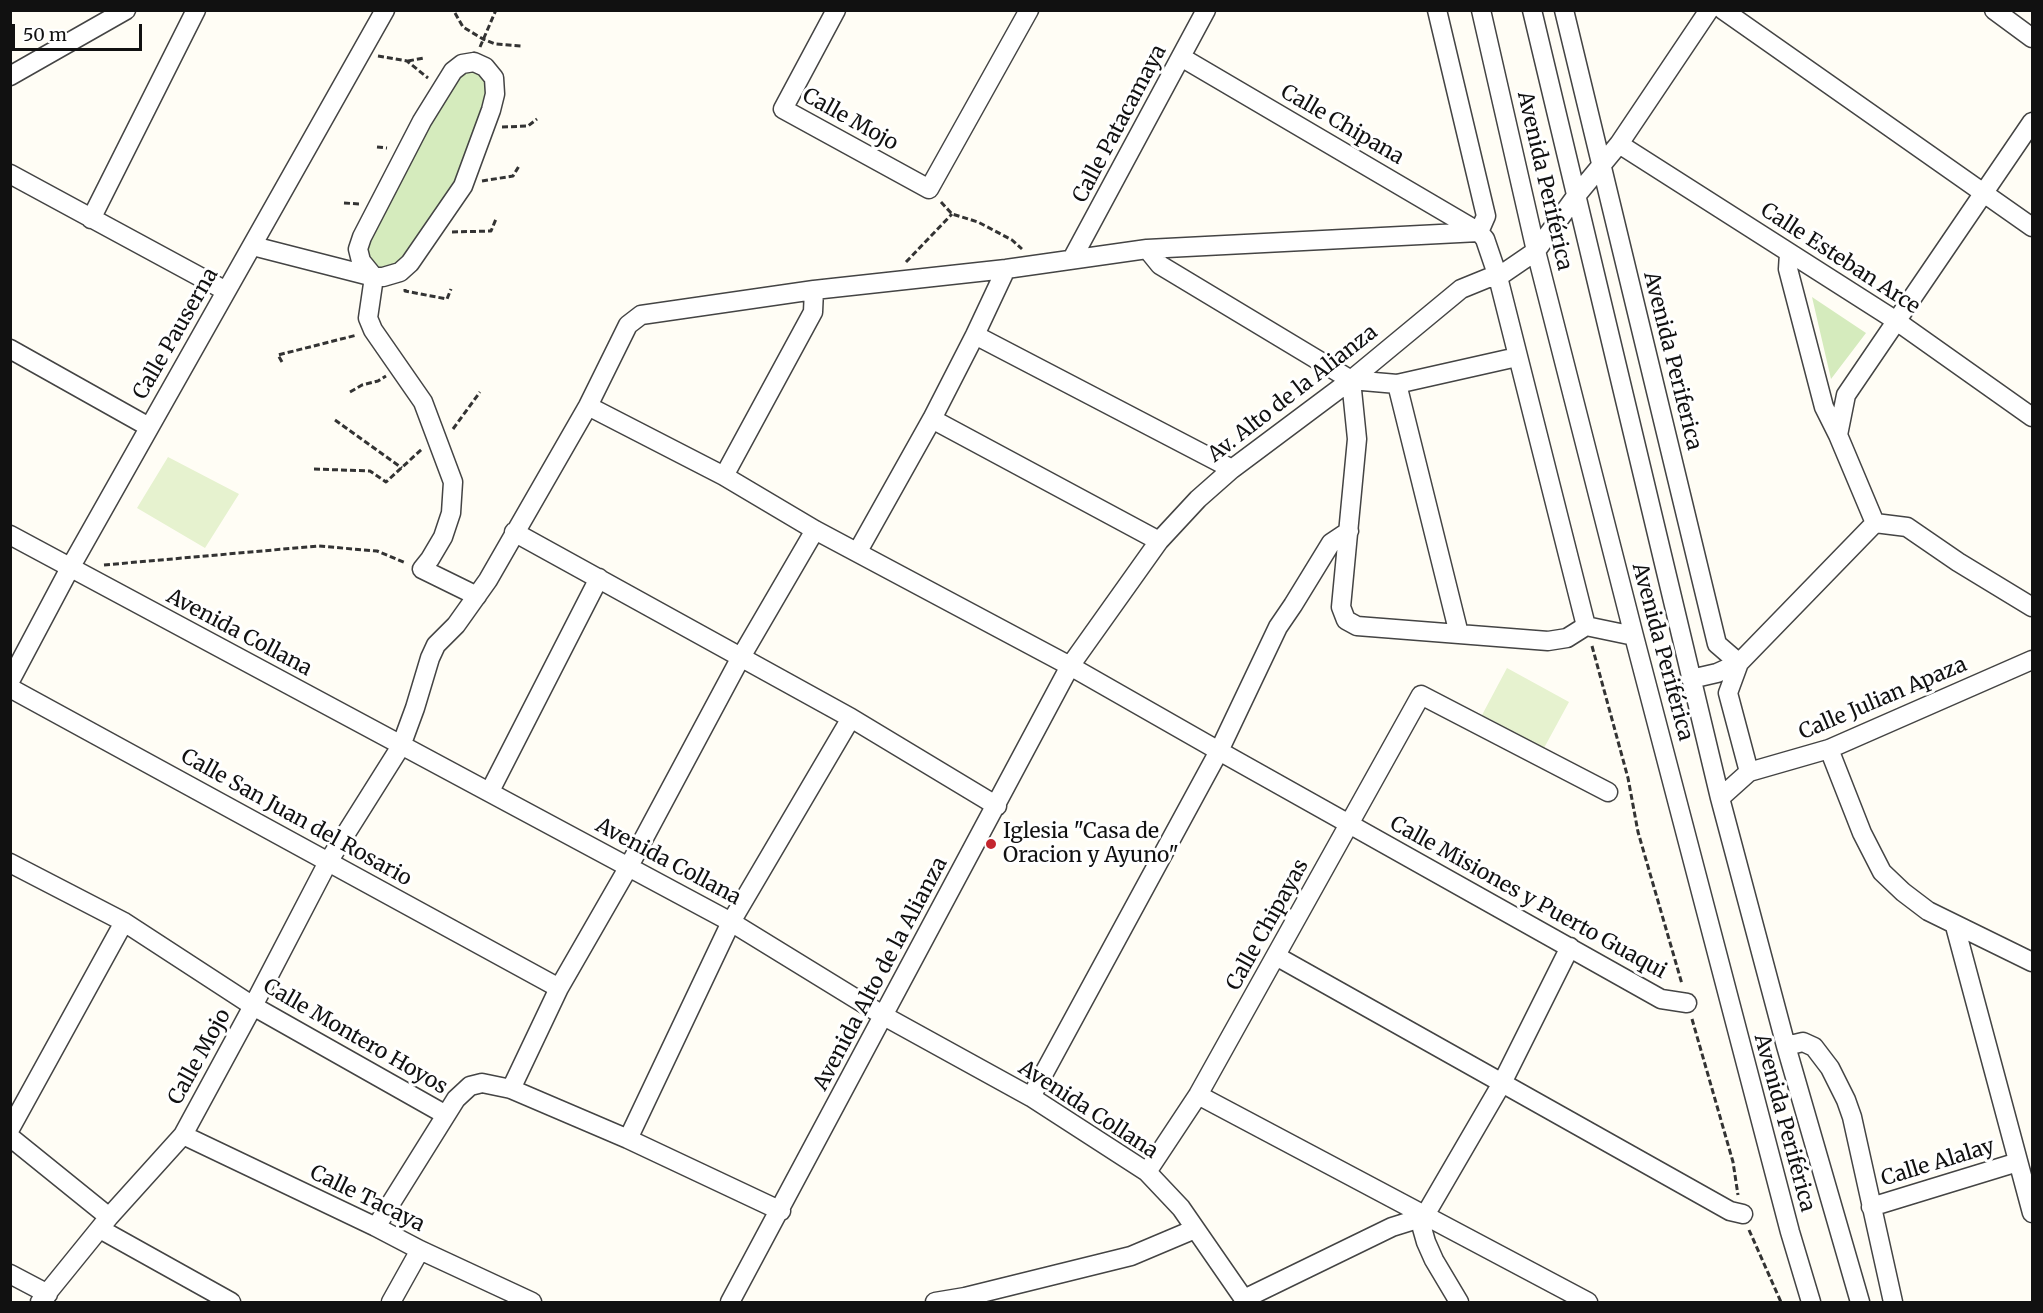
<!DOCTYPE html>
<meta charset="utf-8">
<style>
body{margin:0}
#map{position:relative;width:2043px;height:1313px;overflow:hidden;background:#fffdf5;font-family:Merriweather,serif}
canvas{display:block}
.frame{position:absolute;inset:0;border:12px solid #111;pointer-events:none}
.scale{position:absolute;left:12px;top:24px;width:130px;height:27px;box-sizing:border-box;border:3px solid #111;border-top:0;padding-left:8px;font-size:18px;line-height:21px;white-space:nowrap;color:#111;-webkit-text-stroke:4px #fff;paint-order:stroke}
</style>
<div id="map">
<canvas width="2043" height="1313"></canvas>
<div class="frame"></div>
<div class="scale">50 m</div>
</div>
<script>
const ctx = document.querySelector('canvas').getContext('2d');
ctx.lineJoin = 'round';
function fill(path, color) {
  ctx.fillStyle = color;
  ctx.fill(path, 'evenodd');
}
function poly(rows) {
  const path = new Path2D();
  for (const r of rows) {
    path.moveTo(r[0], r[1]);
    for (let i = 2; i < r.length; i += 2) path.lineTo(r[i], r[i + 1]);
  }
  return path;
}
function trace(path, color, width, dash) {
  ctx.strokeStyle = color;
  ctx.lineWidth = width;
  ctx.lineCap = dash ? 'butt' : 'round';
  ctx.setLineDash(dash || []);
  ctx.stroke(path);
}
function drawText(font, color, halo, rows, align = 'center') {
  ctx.font = font + ' Merriweather,serif';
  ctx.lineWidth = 6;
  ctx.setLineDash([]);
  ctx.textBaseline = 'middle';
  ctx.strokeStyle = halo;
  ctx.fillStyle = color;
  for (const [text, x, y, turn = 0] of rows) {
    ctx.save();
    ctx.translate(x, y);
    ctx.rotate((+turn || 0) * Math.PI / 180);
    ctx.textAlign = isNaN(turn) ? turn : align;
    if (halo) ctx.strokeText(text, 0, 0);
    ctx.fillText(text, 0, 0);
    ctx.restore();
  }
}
fill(poly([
 [477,70,490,84,468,163,401,264,381,272,361,252,389,187,460,73],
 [1812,297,1866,333,1831,379]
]), '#d5ebbd');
fill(poly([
 [168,457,239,494,205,548,137,508],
 [1507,668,1569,702,1544,748,1482,715]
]), '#e6f2cf');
const minor = poly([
 [836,10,783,109,929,189,1029,10],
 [1481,10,1536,251,1634,636,1790,1232,1811,1302],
 [1532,10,1720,798,1786,1046,1860,1302],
 [1564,10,1717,644,1739,663,1717,673,1691,679],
 [1723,10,2032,227],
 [1994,10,2032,38],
 [1181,57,1479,232,1486,216,1437,10],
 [474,62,485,67,494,78,495,94,491,110,463,186,410,263,400,272,383,277,374,277,361,261,358,249,362,237,422,121,453,71,462,64,474,62],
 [10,76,126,10],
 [1619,144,1895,320,2032,417],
 [10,174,226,291],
 [91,219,196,10],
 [253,246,374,277,368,318,373,330,423,402,453,482,451,513,443,537,430,559,422,569,477,596],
 [1147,249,1160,265,1351,380,1397,384,1459,634],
 [1789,253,1788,269,1824,407,1838,435],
 [1072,259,1206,10],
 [975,335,1232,469],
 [10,349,149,427],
 [1351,380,1357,439,1341,607,1346,620,1357,626,1548,641,1567,638,1586,626,1634,636],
 [1397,384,1517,357],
 [588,406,724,476,815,530,1070,666,1219,751,1661,999,1687,1003],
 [932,419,1159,541],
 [724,476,813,312,814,290],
 [1875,523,1838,435,1846,395,2032,122],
 [1875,523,1907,527,1958,562,2032,607],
 [514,532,851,718,997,806],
 [10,535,731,922,884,1016,1031,1097,1147,1172,1181,1208,1246,1302],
 [858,551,932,419,975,335,1006,269],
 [10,681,70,568,385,10],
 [10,688,559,988],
 [1829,749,1862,833,1882,872,1903,892,1928,911,2032,962],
 [1749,772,1829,749,2032,660],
 [490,791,599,578],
 [1720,798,1749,772,1728,693,1739,663,1875,523],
 [10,863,124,922,253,1006,446,1115],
 [1955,926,2032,1213],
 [1276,956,1730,1211,1743,1214],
 [1786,1046,1803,1042,1814,1047,1830,1068,1846,1100,1852,1117,1893,1302],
 [511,1089,559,988,628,868,741,657,815,530],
 [1198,1095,1588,1302],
 [1031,1097,1219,751,1278,627,1293,605,1331,543,1349,531],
 [10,1129,124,922],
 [183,1135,376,1227,420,1250,532,1302],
 [10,1137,109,1217],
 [628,1139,731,922,851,718],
 [1147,1172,1198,1095,1421,695,1608,792],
 [1871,1207,2018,1162],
 [376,1227,456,1099,470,1086,482,1083,511,1089,628,1139,781,1211],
 [100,1229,231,1302],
 [10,1274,48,1294],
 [1244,1299,1392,1227,1424,1217],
 [40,1302,109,1217,183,1135,253,1006,328,862,401,746,415,708,430,658,436,645,456,625,488,580,588,406,628,325,641,315,814,290,1006,269,1147,249,1479,232,1485,239,1498,277,1586,626],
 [391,1302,420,1250],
 [730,1302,1070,666,1159,541,1198,499,1232,469,1351,380,1461,289,1488,278,1498,277,1536,251,1576,196,1619,144,1709,10],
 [935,1302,965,1297,1131,1256,1195,1229],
 [1459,1302,1434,1260,1426,1242,1422,1228,1424,1217,1502,1083,1570,947]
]);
trace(minor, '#444', 21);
trace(poly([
 [455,13,463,27,483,39,495,44,521,46],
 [480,47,496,10],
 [378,56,407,61,428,78],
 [408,61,424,58],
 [502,127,528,126,537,119],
 [377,147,387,148],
 [482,181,513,176,519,166],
 [941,202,952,214,978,222,1012,240,1022,249],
 [344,203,360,204],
 [452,232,491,231,496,219],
 [906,262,952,214],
 [405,289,405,291,447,299,451,289],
 [282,362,278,355,357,335],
 [350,392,362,385,378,381,386,376],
 [335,420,402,468],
 [453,429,480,392],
 [314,469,370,471,386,482,422,449],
 [104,565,318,546,377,551,406,563],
 [1592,646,1628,778,1638,832,1682,984],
 [1692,1019,1733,1162,1738,1195],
 [1749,1230,1781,1302]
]), '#333', 3, [6, 3]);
trace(minor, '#fff', 18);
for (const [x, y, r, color] of [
 [991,844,6,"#c4262e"]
]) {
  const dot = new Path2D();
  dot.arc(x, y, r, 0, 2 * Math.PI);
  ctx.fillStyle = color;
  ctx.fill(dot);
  trace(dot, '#fff', 2);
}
drawText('21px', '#111', '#fff', [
 ["Calle Mojo",850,120,29],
 ["Calle Patacamaya",1120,124,-62],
 ["Calle Chipana",1342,125,30],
 ["Avenida Periférica",1544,181,77],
 ["Calle Esteban Arce",1840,259,33],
 ["Calle Pauserna",176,334,-60],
 ["Avenida Periferica",1672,361,76],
 ["Av. Alto de la Alianza",1293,394,-38],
 ["Avenida Collana",239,633,28],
 ["Avenida Periférica",1662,652,75],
 ["Calle Julian Apaza",1883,699,-23],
 ["Calle San Juan del Rosario",296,818,29],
 ["Avenida Collana",668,862,28],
 ["Calle Misiones y Puerto Guaqui",1528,898,29],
 ["Calle Chipayas",1268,925,-61],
 ["Avenida Alto de la Alianza",881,974,-62],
 ["Calle Montero Hoyos",355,1037,30],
 ["Calle Mojo",200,1057,-61],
 ["Avenida Collana",1088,1110,33],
 ["Avenida Periférica",1784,1123,75],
 ["Calle Alalay",1938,1163,-17],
 ["Calle Tacaya",367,1199,26]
]);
drawText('21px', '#111', '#fff', [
 ["Iglesia \"Casa de",1003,832],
 ["Oracion y Ayuno\"",1003,856]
], 'left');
</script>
